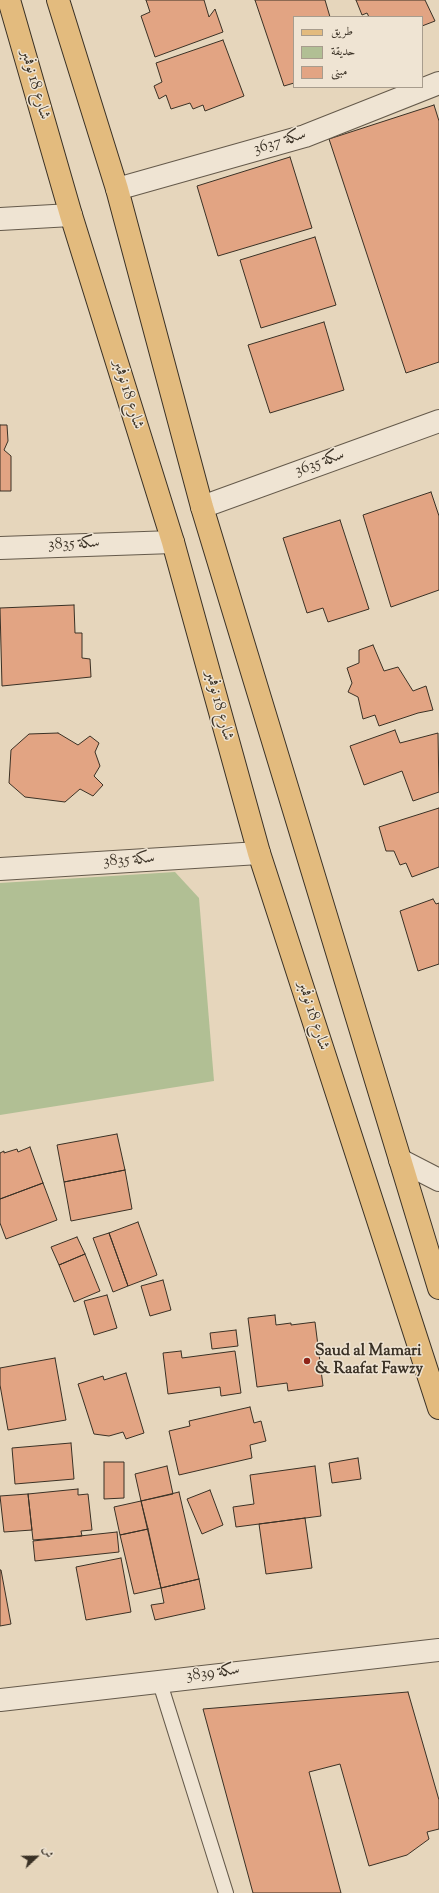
<!DOCTYPE html>
<meta charset="utf-8">
<style>
body{margin:0}
#map{position:relative;width:439px;height:1893px;overflow:hidden;background:#e6d6bc;font-family:"Sorts Mill Goudy",Amiri,serif}
canvas{display:block}
.legend{position:absolute;left:293px;top:16px;width:130px;height:72px;box-sizing:border-box;background:#efe4d3;border:1px solid #a79c8d;margin:0;padding:5px 7px;list-style:none;font-size:12px;color:#3a3125}
.legend li{display:flex;align-items:center;gap:8px;height:20px}
.legend b{width:20px;border:1px solid #a79c8d}
.north{position:absolute;left:16px;top:1837px;width:40px;height:40px;-webkit-text-stroke:3px #efe4d3;paint-order:stroke;rotate:68deg;font-size:11px;font-weight:700;line-height:16px;text-align:center;color:#3a3125}
.north::after{content:'';display:block;margin:auto;width:14px;height:18px;background:#3a3125;clip-path:polygon(50% 0,100% 100%,50% 72%,0 100%)}
</style>
<div id="map">
<canvas width="439" height="1893"></canvas>
<ul class="legend">
<li><b style="height:5px;background:#e3bb7e"></b>طريق</li>
<li><b style="height:11px;background:#b1bf94"></b>حديقة</li>
<li><b style="height:11px;background:#e2a483"></b>مبنى</li>
</ul>
<div class="north">ش</div>
</div>
<script>
const ctx = document.querySelector('canvas').getContext('2d');
ctx.lineJoin = 'round';
function fill(path, color) {
  ctx.fillStyle = color;
  ctx.fill(path, 'evenodd');
}
function poly(rows) {
  const path = new Path2D();
  for (const r of rows) {
    path.moveTo(r[0], r[1]);
    for (let i = 2; i < r.length; i += 2) path.lineTo(r[i], r[i + 1]);
  }
  return path;
}
function trace(path, color, width, dash) {
  ctx.strokeStyle = color;
  ctx.lineWidth = width;
  ctx.lineCap = dash ? 'butt' : 'round';
  ctx.setLineDash(dash || []);
  ctx.stroke(path);
}
function drawText(font, color, halo, rows, align = 'center') {
  ctx.font = font + ' "Sorts Mill Goudy",Amiri,serif';
  ctx.lineWidth = 3;
  ctx.setLineDash([]);
  ctx.textBaseline = 'middle';
  ctx.strokeStyle = halo;
  ctx.fillStyle = color;
  for (const [text, x, y, turn = 0] of rows) {
    ctx.save();
    ctx.translate(x, y);
    ctx.rotate((+turn || 0) * Math.PI / 180);
    ctx.textAlign = isNaN(turn) ? turn : align;
    if (halo) ctx.strokeText(text, 0, 0);
    ctx.fillText(text, 0, 0);
    ctx.restore();
  }
}
fill(poly([
 [175,872,199,898,214,1081,0,1115,0,883]
]), '#b1bf94');
const building = poly([
 [146,0,204,0,209,17,215,9,223,32,155,57,141,16,150,12,146,0],
 [255,0,325,0,330,17,294,17,294,83,284,86,255,0],
 [356,0,425,0,435,21,422,26,422,17,369,17,367,13,362,15,356,0],
 [223,40,244,96,205,111,203,105,193,109,190,103,171,109,166,95,159,99,154,86,162,82,156,63,223,40],
 [434,105,439,121,439,362,406,373,329,139,434,105],
 [290,157,312,228,218,256,197,186,290,157],
 [315,237,336,305,261,328,240,260,315,237],
 [324,322,344,390,270,413,248,345,324,322],
 [0,425,7,425,8,441,4,450,11,456,11,491,0,491,0,425],
 [431,492,439,516,439,590,391,607,363,515,431,492],
 [340,520,369,609,328,622,323,608,307,613,283,538,340,520],
 [74,605,75,633,82,633,82,658,90,659,91,677,2,686,0,608,74,605],
 [373,645,384,671,398,667,413,691,426,686,433,710,418,713,379,726,375,715,363,719,358,697,348,692,352,683,347,668,359,663,359,650,373,645],
 [395,730,400,743,438,733,439,792,413,801,402,771,364,785,350,746,395,730],
 [58,733,78,745,90,736,99,743,95,752,100,766,94,776,103,785,93,796,80,789,65,802,25,797,9,783,11,750,29,734,58,733],
 [439,808,439,867,412,877,406,863,400,865,394,851,386,851,379,827,439,808],
 [433,899,436,904,439,903,439,964,418,971,400,911,433,899],
 [117,1134,125,1170,64,1182,57,1145,117,1134],
 [30,1147,43,1183,0,1199,0,1153,4,1151,4,1153,17,1149,18,1152,30,1147],
 [125,1170,132,1209,71,1221,64,1182,125,1170],
 [43,1183,57,1220,6,1239,0,1223,0,1199,43,1183],
 [138,1222,157,1275,128,1286,109,1233,138,1222],
 [109,1233,128,1286,113,1292,93,1238,109,1233],
 [77,1237,85,1254,59,1265,51,1247,77,1237],
 [85,1254,100,1291,74,1302,59,1265,85,1254],
 [163,1280,171,1310,150,1316,141,1286,163,1280],
 [107,1295,117,1328,94,1335,84,1301,107,1295],
 [275,1315,276,1325,291,1323,291,1325,315,1322,323,1386,288,1391,287,1383,257,1387,248,1318,275,1315],
 [236,1330,238,1346,212,1349,210,1333,236,1330],
 [181,1351,182,1358,235,1351,241,1393,221,1396,220,1387,168,1394,163,1353,181,1351],
 [55,1358,66,1420,8,1430,0,1385,0,1368,55,1358],
 [126,1373,144,1433,126,1439,123,1432,109,1436,94,1434,78,1384,103,1376,104,1380,126,1373],
 [250,1407,254,1423,261,1421,266,1441,250,1445,252,1458,179,1475,169,1431,190,1426,189,1421,250,1407],
 [71,1443,74,1479,15,1484,12,1448,71,1443],
 [358,1458,361,1479,332,1483,329,1463,358,1458],
 [104,1462,124,1462,124,1498,104,1499,104,1462],
 [167,1466,173,1494,141,1501,135,1474,167,1466],
 [315,1466,321,1516,236,1527,233,1507,254,1504,250,1475,315,1466],
 [78,1489,78,1495,88,1494,92,1530,81,1531,82,1536,33,1540,28,1494,78,1489],
 [210,1490,223,1525,202,1534,187,1499,210,1490],
 [179,1492,199,1579,161,1588,141,1501,179,1492],
 [28,1494,32,1530,4,1532,0,1496,28,1494],
 [141,1501,148,1529,120,1535,114,1507,141,1501],
 [305,1518,312,1568,266,1574,259,1524,305,1518],
 [148,1529,161,1588,134,1594,120,1535,148,1529],
 [117,1532,119,1552,35,1561,33,1541,117,1532],
 [121,1558,131,1612,86,1620,76,1567,121,1558],
 [0,1570,1,1570,11,1624,0,1626,0,1570],
 [199,1579,205,1609,155,1620,151,1605,164,1603,161,1588,199,1579],
 [408,1692,439,1800,439,1829,427,1832,429,1839,407,1855,369,1866,340,1764,309,1772,341,1893,253,1893,203,1709,408,1692]
]);
fill(building, '#e2a483');
trace(building, '#3a3125', 1);
const lane = poly([
 [159,1680,226,1893]
]);
const street = poly([
 [117,189,305,136,439,83],
 [0,219,71,215],
 [202,507,439,421],
 [0,548,173,542],
 [0,869,259,853],
 [400,1160,439,1180],
 [0,1700,439,1650]
]);
const primary = poly([
 [9,0,71,215,173,542,259,853,439,1408],
 [58,0,117,189,202,507,439,1288]
]);
trace(lane, '#655a4b', 16);
trace(street, '#655a4b', 24);
trace(primary, '#3a3125', 24);
trace(lane, '#efe4d3', 14);
trace(street, '#efe4d3', 22);
trace(primary, '#e3bb7e', 22);
for (const [x, y, r, color] of [
 [307,1361,4,"#8f2418"]
]) {
  const dot = new Path2D();
  dot.arc(x, y, r, 0, 2 * Math.PI);
  ctx.fillStyle = color;
  ctx.fill(dot);
  trace(dot, '#efe4d3', 1.5);
}
drawText('16px', '#3a3125', '#efe4d3', [
 ["شارع 18 نوفمبر",34,85,74],
 ["سكة 3637",280,143,-17],
 ["شارع 18 نوفمبر",127,395,73],
 ["سكة 3635",320,464,-20],
 ["سكة 3835",74,545,-2],
 ["شارع 18 نوفمبر",218,706,75],
 ["سكة 3835",129,861,-4],
 ["شارع 18 نوفمبر",312,1016,72],
 ["سكة 3839",213,1674,-7]
]);
drawText('bold 16px', '#3a3125', '#efe4d3', [
 ["Saud al Mamari",315,1352],
 ["& Raafat Fawzy",315,1370]
], 'left');
</script>
